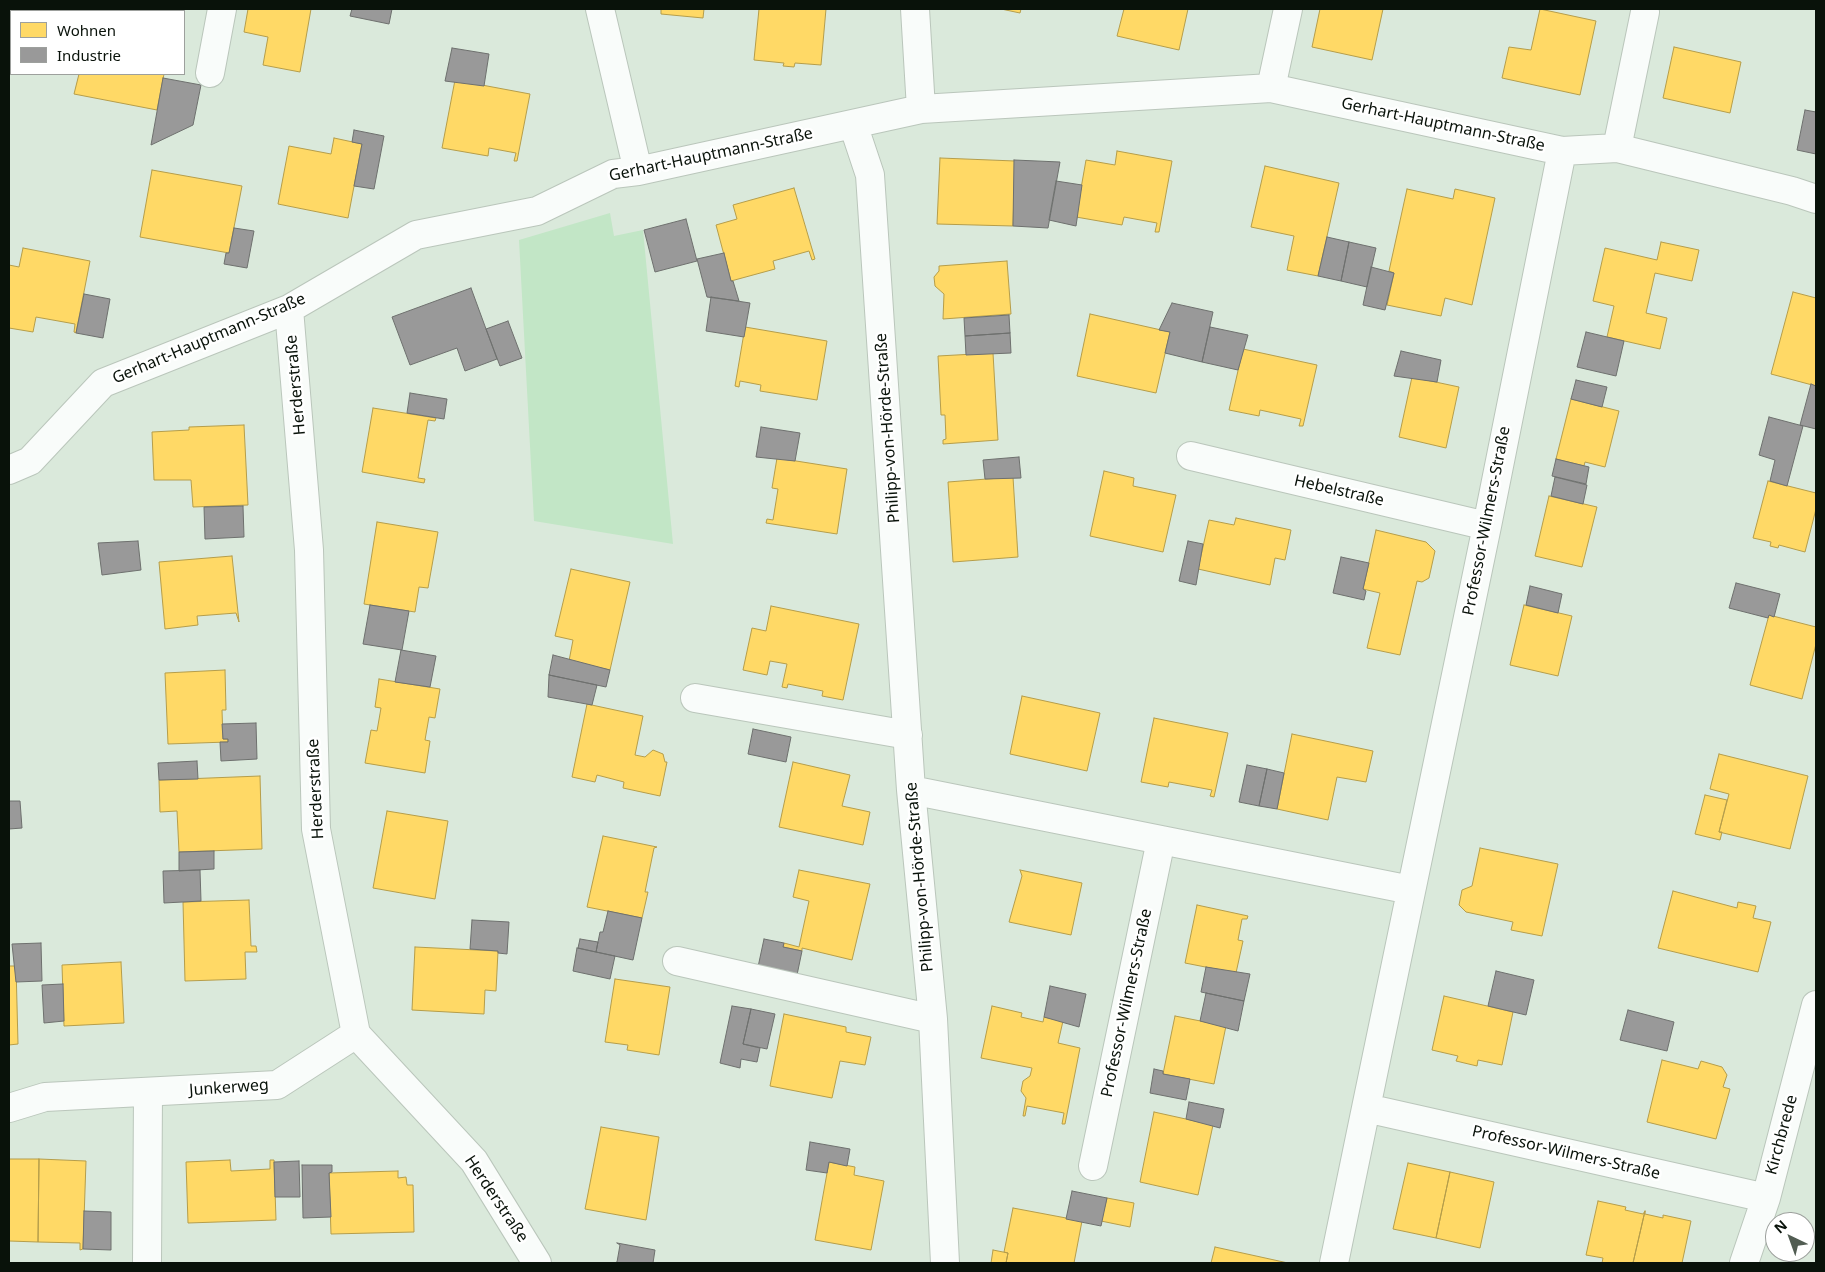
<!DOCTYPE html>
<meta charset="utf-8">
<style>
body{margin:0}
#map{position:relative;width:1825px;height:1272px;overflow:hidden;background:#dae9db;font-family:"Noto Sans",sans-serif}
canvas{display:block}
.frame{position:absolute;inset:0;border:10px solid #09120a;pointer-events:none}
.legend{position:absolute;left:10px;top:10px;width:175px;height:65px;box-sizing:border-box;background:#fff;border:1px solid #9da09d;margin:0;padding:6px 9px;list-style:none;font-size:15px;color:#09120a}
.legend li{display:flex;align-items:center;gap:10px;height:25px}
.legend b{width:25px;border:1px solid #9da09d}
.north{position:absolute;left:1765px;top:1212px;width:50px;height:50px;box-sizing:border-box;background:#fff;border:1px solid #9da09d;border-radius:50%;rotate:318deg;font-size:14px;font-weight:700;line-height:20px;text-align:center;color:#09120a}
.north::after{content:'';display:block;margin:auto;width:18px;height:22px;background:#525d53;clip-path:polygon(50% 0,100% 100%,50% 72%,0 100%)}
</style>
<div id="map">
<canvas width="1825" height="1272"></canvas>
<div class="frame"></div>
<ul class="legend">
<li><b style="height:14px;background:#ffd966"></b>Wohnen</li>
<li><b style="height:14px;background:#999"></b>Industrie</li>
</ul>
<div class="north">N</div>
</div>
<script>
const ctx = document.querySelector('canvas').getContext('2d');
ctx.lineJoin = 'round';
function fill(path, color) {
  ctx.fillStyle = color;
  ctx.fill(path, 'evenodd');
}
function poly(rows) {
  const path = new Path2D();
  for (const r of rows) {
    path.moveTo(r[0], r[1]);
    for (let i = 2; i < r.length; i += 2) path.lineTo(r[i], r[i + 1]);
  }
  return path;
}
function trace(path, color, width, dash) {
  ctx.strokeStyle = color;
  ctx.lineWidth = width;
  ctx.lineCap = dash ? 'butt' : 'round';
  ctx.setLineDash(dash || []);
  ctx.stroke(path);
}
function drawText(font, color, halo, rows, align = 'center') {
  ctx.font = font + ' "Noto Sans",sans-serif';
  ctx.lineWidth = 5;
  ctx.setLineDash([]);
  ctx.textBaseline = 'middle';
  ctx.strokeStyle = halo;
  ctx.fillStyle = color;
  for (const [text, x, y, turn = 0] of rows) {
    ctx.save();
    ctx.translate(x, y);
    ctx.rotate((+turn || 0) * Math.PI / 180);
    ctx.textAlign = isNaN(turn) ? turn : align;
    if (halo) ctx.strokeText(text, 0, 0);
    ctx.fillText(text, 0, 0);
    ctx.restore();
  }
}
fill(poly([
 [610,213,614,236,643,230,673,544,534,521,519,240]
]), '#c2e6c6');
const homes = poly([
 [248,9,311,9,300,72,263,65,268,37,244,32,248,9],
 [661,9,704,9,703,18,661,14,661,9],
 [759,9,826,9,821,65,795,63,794,67,783,66,784,63,754,60,759,9],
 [1001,9,1021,9,1020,13,1001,9],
 [1124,9,1188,9,1179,50,1117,36,1124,9],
 [1320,9,1383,9,1372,60,1312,47,1320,9],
 [1540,9,1596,21,1580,95,1502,78,1509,47,1531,50,1540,9],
 [1674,47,1741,62,1730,113,1663,98,1674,47],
 [79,74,164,74,157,110,74,94,79,74],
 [455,80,530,94,517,161,514,161,516,153,489,148,488,156,442,148,455,80],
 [334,138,362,144,348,218,278,204,289,146,331,154,334,138],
 [1117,151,1172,161,1159,232,1155,232,1157,223,1124,217,1122,225,1076,217,1086,160,1115,165,1117,151],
 [940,158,1015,161,1013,226,937,224,940,158],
 [1265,166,1339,183,1318,276,1287,270,1294,236,1251,227,1265,166],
 [152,170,242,186,229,253,140,237,152,170],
 [794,188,815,259,812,260,809,251,773,261,775,269,731,281,716,225,737,219,733,205,794,188],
 [1407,189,1453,199,1455,189,1495,198,1472,305,1445,298,1441,316,1387,305,1394,273,1389,271,1407,189],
 [1661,242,1699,250,1692,281,1655,273,1646,313,1667,318,1660,349,1607,337,1614,306,1593,301,1605,248,1657,260,1661,242],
 [23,248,90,261,76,333,74,332,75,324,36,317,33,332,9,328,9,265,19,267,23,248],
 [1007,261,1011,314,943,319,944,294,935,286,934,277,939,271,939,266,1007,261],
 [1793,292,1816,298,1816,386,1771,374,1793,292],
 [1090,314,1170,332,1156,393,1077,376,1090,314],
 [745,327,827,341,817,400,760,391,761,385,740,381,739,387,735,386,745,327],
 [1243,349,1317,365,1303,426,1299,426,1301,419,1260,410,1259,416,1229,410,1243,349],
 [993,353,998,440,943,444,943,440,946,439,945,415,941,415,938,356,993,353],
 [1412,377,1459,387,1446,448,1399,437,1412,377],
 [1571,399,1619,411,1605,467,1585,462,1584,466,1556,459,1571,399],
 [373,408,436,418,435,421,428,420,418,478,425,479,424,483,362,472,373,408],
 [244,425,248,505,193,507,191,480,154,480,152,432,189,430,189,427,244,425],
 [777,458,847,469,837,534,766,523,767,519,773,520,778,489,772,488,777,458],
 [1104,471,1134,478,1133,486,1176,495,1163,552,1090,536,1104,471],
 [1013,477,1018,557,953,562,948,482,1013,477],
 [1768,481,1816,493,1816,509,1805,552,1779,545,1778,548,1770,546,1771,542,1753,538,1768,481],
 [1549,496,1597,507,1582,567,1535,556,1549,496],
 [1236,518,1291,530,1285,560,1275,558,1270,585,1198,569,1209,520,1234,525,1236,518],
 [377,522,438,532,428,588,419,587,415,612,364,604,377,522],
 [1376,530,1426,542,1435,551,1429,578,1422,582,1417,581,1400,655,1367,648,1380,593,1363,589,1376,530],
 [232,556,239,622,236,613,197,616,198,625,165,629,159,562,232,556],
 [571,569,630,582,610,670,569,661,573,640,555,636,571,569],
 [1524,605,1572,616,1558,676,1510,665,1524,605],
 [771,606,859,624,843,700,822,696,823,691,788,684,787,688,782,687,787,664,770,661,767,675,743,670,752,628,766,631,771,606],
 [1769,615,1816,627,1816,644,1802,699,1750,685,1769,615],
 [225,670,226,710,222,710,223,739,228,739,228,742,168,744,165,673,225,670],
 [379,679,440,689,435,718,429,717,425,740,430,741,425,773,365,763,371,730,377,731,381,708,375,707,379,679],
 [1022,696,1100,713,1087,771,1010,754,1022,696],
 [587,704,643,716,635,755,645,757,653,750,663,754,665,762,667,762,660,796,623,788,624,782,597,775,595,782,572,777,587,704],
 [1154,718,1228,733,1214,797,1210,796,1212,790,1169,782,1168,787,1141,782,1154,718],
 [1292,734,1373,751,1366,782,1337,777,1328,820,1277,809,1292,734],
 [1719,754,1808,776,1790,849,1719,832,1729,794,1710,789,1719,754],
 [793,762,850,775,842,806,870,812,863,845,779,827,793,762],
 [260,776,262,849,179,852,177,811,160,812,159,780,260,776],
 [1705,795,1727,800,1719,832,1722,832,1720,840,1695,834,1705,795],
 [387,811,448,821,435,899,373,888,387,811],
 [603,836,657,847,654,848,645,892,648,892,642,918,587,907,603,836],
 [1480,848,1558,864,1542,936,1511,930,1513,922,1466,912,1459,905,1462,890,1472,886,1480,848],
 [799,870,870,884,852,960,802,948,802,951,783,947,784,943,799,947,809,901,793,897,799,870],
 [1020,870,1082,883,1071,935,1009,922,1022,876,1020,870],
 [1673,891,1737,908,1738,902,1756,906,1753,918,1771,922,1758,972,1658,948,1673,891],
 [249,900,251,946,256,946,257,952,245,952,246,979,185,981,183,902,249,900],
 [1197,905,1248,916,1247,919,1242,919,1238,940,1243,941,1236,973,1185,963,1197,905],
 [415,947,498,951,496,991,485,990,484,1014,412,1010,415,947],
 [121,962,124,1023,64,1026,62,965,121,962],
 [9,966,16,966,18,1044,9,1045,9,966],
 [615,979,670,987,659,1055,627,1050,628,1045,605,1042,615,979],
 [1444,996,1513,1012,1502,1065,1478,1060,1477,1066,1456,1061,1458,1056,1432,1050,1444,996],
 [992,1006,1022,1013,1021,1017,1043,1022,1044,1017,1063,1021,1058,1043,1080,1048,1065,1124,1062,1124,1064,1113,1027,1106,1025,1116,1023,1116,1026,1098,1021,1091,1023,1081,1030,1076,1032,1068,981,1058,992,1006],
 [784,1014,846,1027,846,1032,871,1037,865,1065,840,1061,832,1098,770,1086,784,1014],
 [1175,1016,1226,1026,1214,1084,1163,1074,1175,1016],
 [1662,1060,1698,1069,1701,1061,1722,1067,1727,1075,1723,1087,1730,1089,1716,1139,1647,1122,1662,1060],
 [1154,1112,1213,1125,1198,1195,1140,1182,1154,1112],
 [601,1127,659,1137,646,1220,585,1209,601,1127],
 [9,1159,39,1159,38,1242,9,1241,9,1159],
 [39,1159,86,1161,83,1249,80,1250,80,1243,38,1242,39,1159],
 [230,1160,231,1171,270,1169,270,1160,274,1160,276,1220,188,1223,186,1162,230,1160],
 [829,1162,855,1167,854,1175,884,1181,871,1250,815,1240,829,1162],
 [1408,1163,1450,1172,1436,1238,1393,1229,1408,1163],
 [398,1171,398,1178,406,1177,407,1185,413,1185,414,1232,331,1234,329,1173,398,1171],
 [1450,1172,1494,1182,1480,1248,1436,1238,1450,1172],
 [1107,1198,1134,1203,1130,1227,1101,1221,1107,1198],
 [1598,1201,1626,1207,1625,1210,1643,1214,1645,1211,1633,1263,1602,1263,1603,1258,1586,1255,1598,1201],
 [1013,1208,1082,1221,1074,1263,1006,1263,1008,1253,1004,1252,1013,1208],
 [1645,1211,1645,1214,1663,1218,1663,1215,1691,1221,1682,1263,1633,1263,1645,1211],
 [1215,1247,1288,1263,1211,1263,1215,1247],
 [993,1250,1008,1253,1006,1263,991,1263,993,1250]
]);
fill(homes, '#ffd966');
trace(homes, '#b59d4a', 1);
const industry = poly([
 [352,9,392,9,389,24,350,16,352,9],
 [452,48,489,54,484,86,445,81,452,48],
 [163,78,201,85,193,125,151,145,163,78],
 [1805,110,1816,112,1816,154,1797,150,1805,110],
 [354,130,384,136,374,189,354,186,362,144,352,142,354,130],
 [1014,160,1060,162,1048,228,1013,226,1014,160],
 [1056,181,1082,185,1076,226,1049,220,1056,181],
 [686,219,697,261,655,272,644,230,686,219],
 [234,228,254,231,247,268,224,264,226,253,229,253,234,228],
 [1327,237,1349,242,1341,281,1318,276,1327,237],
 [1349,242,1376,248,1367,287,1341,281,1349,242],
 [724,253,731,281,733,281,739,301,707,297,697,259,724,253],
 [1371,267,1394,273,1385,310,1363,305,1371,267],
 [471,288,497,359,465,371,457,348,410,365,392,317,471,288],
 [84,294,110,299,103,338,76,333,84,294],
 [711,297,750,303,744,337,706,331,711,297],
 [1172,303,1213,312,1202,362,1165,353,1170,332,1159,330,1172,303],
 [1009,315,1010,333,965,336,964,318,1009,315],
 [508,321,522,358,500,366,486,329,508,321],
 [1210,327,1248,335,1238,370,1202,362,1210,327],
 [1586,332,1624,341,1616,376,1577,367,1586,332],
 [1010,333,1011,353,966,355,965,336,1010,333],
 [1401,351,1441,360,1437,382,1394,376,1401,351],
 [1576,380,1607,387,1602,407,1571,399,1576,380],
 [1811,384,1816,386,1816,429,1800,425,1811,384],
 [410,393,447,399,444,419,407,413,410,393],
 [1769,417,1803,426,1787,486,1770,481,1775,460,1759,455,1769,417],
 [761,427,800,433,795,461,756,457,761,427],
 [1019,457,1021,478,985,479,983,460,1019,457],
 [1556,459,1589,467,1586,484,1552,476,1556,459],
 [1555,477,1587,485,1583,504,1551,496,1555,477],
 [243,506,244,537,205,539,204,507,243,506],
 [138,541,141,570,102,575,98,543,138,541],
 [1188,541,1203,544,1196,585,1179,581,1188,541],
 [1341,557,1369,563,1363,589,1366,591,1364,600,1333,593,1341,557],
 [1736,583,1780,594,1774,617,1769,615,1768,618,1729,608,1736,583],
 [1530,586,1562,594,1558,613,1526,605,1530,586],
 [370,605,409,611,402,650,363,644,370,605],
 [401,650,436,656,430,687,395,682,401,650],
 [553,655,610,670,606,687,549,675,553,655],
 [549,675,597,685,592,705,548,697,549,675],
 [256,723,257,759,221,761,220,742,228,742,228,739,223,739,222,724,256,723],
 [753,729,791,737,786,762,748,754,753,729],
 [197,761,198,779,159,780,158,763,197,761],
 [1247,765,1267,769,1259,806,1239,802,1247,765],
 [1267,769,1284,773,1277,809,1259,806,1267,769],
 [9,801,20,801,22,828,9,829,9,801],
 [214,851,214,869,179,871,179,852,214,851],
 [200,870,201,901,164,903,163,871,200,870],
 [608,911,642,918,633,960,596,952,600,932,603,932,608,911],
 [472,920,509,922,507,954,498,953,498,951,470,949,472,920],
 [580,939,598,942,596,952,578,948,580,939],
 [764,939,784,943,783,947,802,951,797,975,758,967,764,939],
 [41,943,42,981,16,982,12,944,41,943],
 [577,948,615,956,610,979,573,971,577,948],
 [1206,967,1250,974,1244,1001,1201,992,1206,967],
 [1496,971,1534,980,1526,1015,1488,1006,1496,971],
 [63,984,64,1021,44,1023,42,985,63,984],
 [1050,986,1086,994,1079,1027,1044,1017,1050,986],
 [1206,993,1244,1001,1238,1031,1200,1021,1206,993],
 [732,1006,751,1009,743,1044,760,1048,757,1062,741,1059,740,1068,720,1063,732,1006],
 [751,1009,775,1014,767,1049,743,1044,751,1009],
 [1628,1010,1674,1022,1667,1051,1620,1040,1628,1010],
 [1154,1069,1163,1071,1163,1074,1190,1079,1186,1100,1150,1093,1154,1069],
 [1189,1102,1224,1109,1220,1128,1186,1119,1189,1102],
 [810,1142,850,1149,847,1166,829,1162,827,1173,806,1170,810,1142],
 [299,1161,300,1197,275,1197,274,1162,299,1161],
 [302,1165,332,1165,332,1172,329,1173,331,1217,303,1218,302,1165],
 [1072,1191,1107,1198,1101,1226,1066,1219,1072,1191],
 [84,1211,111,1212,111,1250,83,1249,84,1211],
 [617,1243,655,1250,653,1263,614,1263,617,1262,620,1245,617,1243]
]);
fill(industry, '#999');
trace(industry, '#6e706e', 1);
const minor = poly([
 [600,9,638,171],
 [915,9,921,109],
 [210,73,222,9],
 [1271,88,1288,9],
 [853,124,870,175,911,790,933,1019,945,1263],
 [1617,148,1645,12],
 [1562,151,1487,526,1366,1108,1766,1198],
 [289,309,309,550,316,829,356,1034,474,1161,537,1263],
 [1191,456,1487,526],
 [9,470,30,461,103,383,289,309,416,235,537,211,613,174,638,171,921,109,1271,88,1562,151,1617,148,1792,191,1816,199],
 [695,698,908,735],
 [911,790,1411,890],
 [677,961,933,1019],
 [9,1108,45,1097,277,1085,356,1034],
 [1093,1166,1161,840],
 [147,1263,148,1093],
 [1334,1263,1366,1108],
 [1744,1263,1766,1198,1816,1005]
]);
trace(minor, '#bac6bb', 30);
trace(minor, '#f9fcfa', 28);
drawText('16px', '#09120a', '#fff', [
 ["Gerhart-Hauptmann-Straße",1443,125,12],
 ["Gerhart-Hauptmann-Straße",711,155,-12],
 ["Gerhart-Hauptmann-Straße",209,339,-23],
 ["Herderstraße",296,385,-95],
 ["Philipp-von-Hörde-Straße",888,428,-94],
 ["Hebelstraße",1339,491,13],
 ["Professor-Wilmers-Straße",1487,521,-79],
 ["Herderstraße",316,789,-93],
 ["Philipp-von-Hörde-Straße",920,877,-95],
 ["Professor-Wilmers-Straße",1127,1003,-78],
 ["Junkerweg",229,1088,-4],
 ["Kirchbrede",1782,1135,-75],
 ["Professor-Wilmers-Straße",1566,1153,13],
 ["Herderstraße",496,1199,56]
]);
</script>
